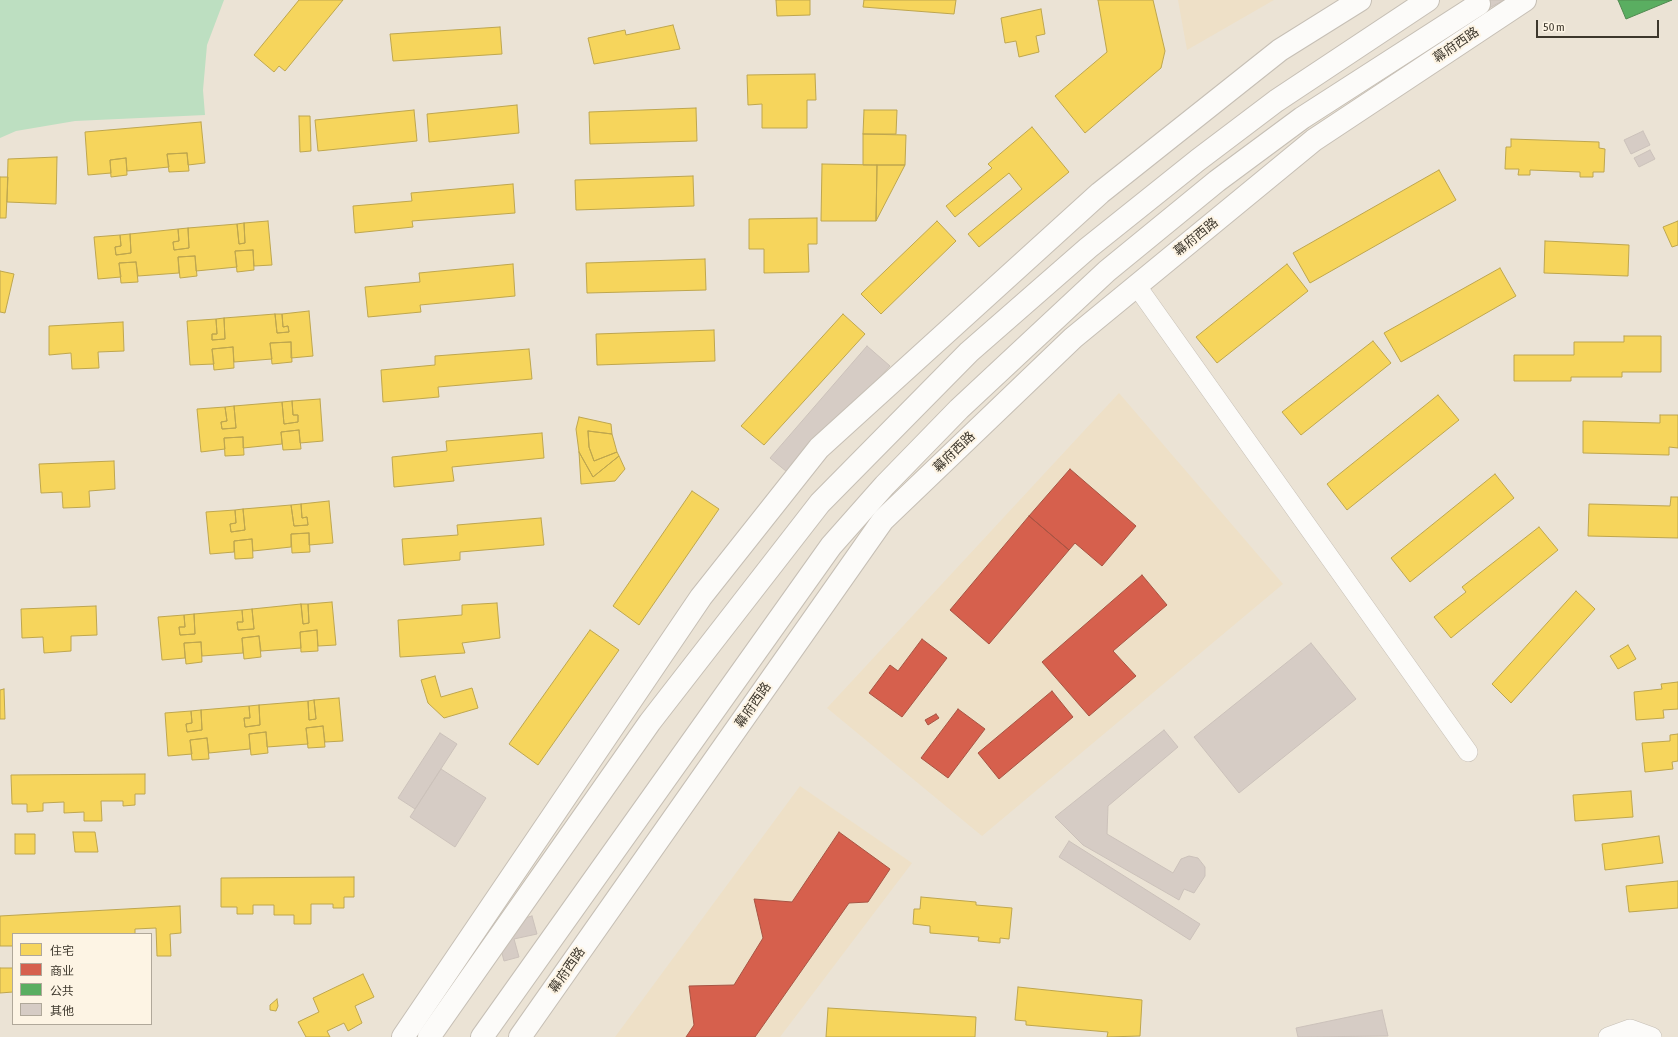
<!DOCTYPE html>
<meta charset="utf-8">
<style>
body{margin:0}
#map{position:relative;width:1678px;height:1037px;overflow:hidden;background:#ebe3d5;font-family:"Asap Condensed","Noto Sans SC",sans-serif}
canvas{display:block}
.legend{position:absolute;left:12px;top:933px;width:140px;height:92px;box-sizing:border-box;background:#fdf4e4;border:1px solid #b0a89a;margin:0;padding:5px 7px;list-style:none;font-size:12px;color:#3d372c}
.legend li{display:flex;align-items:center;gap:8px;height:20px}
.legend b{width:20px;border:1px solid #b0a89a}
.scale{position:absolute;left:1536px;top:20px;width:123px;height:18px;box-sizing:border-box;border:2px solid #3d372c;border-top:0;padding-left:5px;font-size:12px;line-height:14px;white-space:nowrap;color:#3d372c;-webkit-text-stroke:3px #fdf4e4;paint-order:stroke}
</style>
<div id="map">
<canvas width="1678" height="1037"></canvas>
<ul class="legend">
<li><b style="height:11px;background:#f6d55c"></b>住宅</li>
<li><b style="height:11px;background:#d6604d"></b>商业</li>
<li><b style="height:11px;background:#5aae61"></b>公共</li>
<li><b style="height:11px;background:#d6ccc5"></b>其他</li>
</ul>
<div class="scale">50 m</div>
</div>
<script>
const ctx = document.querySelector('canvas').getContext('2d');
ctx.lineJoin = 'round';
function fill(path, color) {
  ctx.fillStyle = color;
  ctx.fill(path, 'evenodd');
}
function poly(rows) {
  const path = new Path2D();
  for (const r of rows) {
    path.moveTo(r[0], r[1]);
    for (let i = 2; i < r.length; i += 2) path.lineTo(r[i], r[i + 1]);
  }
  return path;
}
function trace(path, color, width, dash) {
  ctx.strokeStyle = color;
  ctx.lineWidth = width;
  ctx.lineCap = dash ? 'butt' : 'round';
  ctx.setLineDash(dash || []);
  ctx.stroke(path);
}
function drawText(font, color, halo, rows, align = 'center') {
  ctx.font = font + ' "Asap Condensed","Noto Sans SC",sans-serif';
  ctx.lineWidth = 4;
  ctx.setLineDash([]);
  ctx.textBaseline = 'middle';
  ctx.strokeStyle = halo;
  ctx.fillStyle = color;
  for (const [text, x, y, turn = 0] of rows) {
    ctx.save();
    ctx.translate(x, y);
    ctx.rotate((+turn || 0) * Math.PI / 180);
    ctx.textAlign = isNaN(turn) ? turn : align;
    if (halo) ctx.strokeText(text, 0, 0);
    ctx.fillText(text, 0, 0);
    ctx.restore();
  }
}
fill(poly([
 [1178,0,1274,0,1187,50],
 [1119,393,1283,584,982,836,827,708],
 [800,786,912,863,780,1037,615,1037]
]), '#eee0c7');
fill(poly([
 [0,0,224,0,207,45,203,90,205,115,75,121,16,131,0,138]
]), '#bddfc1');
const homes = poly([
 [299,0,343,0,285,71,279,66,274,72,254,55,299,0],
 [776,0,810,0,810,15,777,16,776,0],
 [864,0,956,0,954,14,863,7,864,0],
 [1098,0,1153,0,1165,51,1161,68,1085,133,1055,96,1107,52,1098,0],
 [1041,9,1045,34,1036,36,1039,52,1019,57,1016,41,1005,43,1001,18,1041,9],
 [673,25,680,49,594,64,588,38,625,30,626,35,673,25],
 [500,27,502,54,393,61,390,34,500,27],
 [815,74,816,100,807,100,807,128,762,128,762,104,748,105,747,75,815,74],
 [517,105,519,133,429,142,427,114,517,105],
 [696,108,697,141,590,144,589,112,696,108],
 [414,110,417,141,318,151,315,120,414,110],
 [864,110,897,110,896,134,863,134,864,110],
 [299,116,310,116,311,151,300,152,299,116],
 [201,122,205,163,188,165,187,153,167,154,169,167,127,171,126,158,110,160,111,173,88,175,85,132,201,122],
 [1032,127,1069,172,979,247,968,234,1022,189,1009,173,955,217,946,206,992,168,988,164,1032,127],
 [863,134,906,135,905,165,863,165,863,134],
 [1511,139,1599,142,1599,148,1605,149,1604,172,1593,172,1593,177,1580,177,1580,172,1530,170,1530,175,1518,175,1519,169,1505,169,1506,147,1511,147,1511,139],
 [187,153,189,171,169,172,167,154,187,153],
 [57,157,56,204,7,202,8,159,57,157],
 [126,158,127,175,111,177,110,160,126,158],
 [822,164,877,165,876,221,821,221,822,164],
 [877,165,905,165,876,221,877,165],
 [1439,170,1456,200,1310,283,1293,253,1439,170],
 [693,176,694,206,576,210,575,180,693,176],
 [0,177,8,177,6,218,0,218,0,177],
 [513,184,515,213,412,221,413,227,355,233,353,206,412,201,411,193,513,184],
 [817,218,817,244,808,244,809,272,764,273,764,249,749,249,749,219,817,218],
 [268,221,272,265,254,266,253,250,235,251,237,267,196,271,195,256,178,257,179,273,138,276,136,262,119,263,121,277,98,279,94,237,120,235,121,246,115,247,116,255,131,253,130,234,178,229,179,241,173,242,174,250,189,248,188,228,237,224,239,244,245,243,244,223,268,221],
 [937,221,956,241,881,314,861,294,937,221],
 [1678,221,1678,245,1672,247,1663,227,1678,221],
 [244,223,245,243,239,244,237,224,244,223],
 [188,228,189,248,174,250,173,242,179,241,178,229,188,228],
 [130,234,131,253,116,255,115,247,121,246,120,235,130,234],
 [1545,241,1629,245,1628,276,1544,273,1545,241],
 [253,250,254,270,237,272,235,251,253,250],
 [195,256,197,276,180,278,178,257,195,256],
 [705,259,706,290,587,293,586,263,705,259],
 [136,262,138,282,121,283,119,263,136,262],
 [513,264,515,296,420,305,421,312,368,317,365,287,420,282,419,273,513,264],
 [1287,264,1308,291,1217,363,1196,337,1287,264],
 [1500,268,1516,296,1401,362,1384,333,1500,268],
 [0,271,14,274,5,313,0,312,0,271],
 [309,311,313,356,291,358,291,342,270,343,272,359,234,362,233,347,212,349,214,364,190,365,187,321,216,319,217,334,212,334,212,340,225,339,224,318,275,314,277,333,289,332,288,326,283,327,282,314,309,311],
 [275,314,282,314,283,327,288,326,289,332,277,333,275,314],
 [843,314,865,334,764,445,741,426,843,314],
 [224,318,225,339,212,340,212,334,217,334,216,319,224,318],
 [123,322,124,351,98,352,99,368,72,369,71,353,49,355,49,326,123,322],
 [714,330,715,361,597,365,596,334,714,330],
 [1624,336,1661,336,1661,372,1622,372,1622,377,1571,377,1571,381,1514,381,1514,355,1574,355,1574,342,1624,342,1624,336],
 [1373,341,1391,363,1301,435,1282,412,1373,341],
 [291,342,292,362,272,364,270,343,291,342],
 [233,347,234,368,214,370,212,349,233,347],
 [529,349,532,379,438,387,439,397,383,402,381,370,435,365,435,356,529,349],
 [1438,395,1459,420,1347,510,1327,484,1438,395],
 [320,399,323,441,300,443,299,430,281,432,282,444,243,448,243,437,224,438,225,449,201,452,197,409,225,407,227,421,221,422,222,429,236,428,234,406,282,402,284,424,298,422,298,415,293,415,292,401,320,399],
 [292,401,293,415,298,415,298,422,284,424,282,402,292,401],
 [234,406,236,428,222,429,221,422,227,421,225,407,234,406],
 [1660,415,1678,415,1678,448,1669,447,1669,455,1583,453,1583,421,1660,423,1660,415],
 [579,417,611,424,612,434,588,431,589,447,594,461,617,452,619,456,593,477,579,452,576,429,579,417],
 [299,430,301,449,283,450,281,432,299,430],
 [588,431,612,434,617,452,594,461,589,447,588,431],
 [542,433,544,458,452,467,454,481,394,487,392,457,447,451,446,441,542,433],
 [243,437,244,455,225,456,224,438,243,437],
 [579,452,593,477,619,456,625,469,615,481,581,484,579,452],
 [114,461,115,489,89,491,90,507,63,508,62,492,41,493,39,464,114,461],
 [1495,474,1514,498,1410,582,1391,558,1495,474],
 [692,491,719,509,639,625,613,606,692,491],
 [1671,497,1678,497,1678,538,1588,536,1589,504,1670,506,1671,497],
 [329,501,333,543,309,545,309,533,291,534,291,547,253,551,252,539,234,541,234,552,210,554,206,512,235,510,236,523,230,524,231,532,245,530,243,509,291,505,294,526,308,525,307,517,302,518,301,504,329,501],
 [301,504,302,518,307,517,308,525,294,526,291,505,301,504],
 [243,509,245,530,231,532,230,524,236,523,235,510,243,509],
 [541,518,544,545,460,552,460,560,404,565,402,539,458,535,457,525,541,518],
 [1539,527,1558,550,1451,638,1434,617,1466,592,1462,587,1539,527],
 [309,533,310,552,292,553,291,534,309,533],
 [252,539,253,558,235,559,234,541,252,539],
 [1576,591,1595,609,1511,703,1492,684,1576,591],
 [332,602,336,645,318,646,317,630,300,632,301,648,261,651,259,636,242,638,243,653,202,656,201,642,184,643,185,658,162,660,158,617,184,615,185,627,179,627,180,635,195,634,194,614,242,610,243,622,237,622,238,630,254,629,252,609,301,604,303,624,309,623,308,604,332,602],
 [497,603,500,638,462,643,465,653,400,657,398,620,462,615,462,605,497,603],
 [301,604,308,604,309,623,303,624,301,604],
 [96,606,97,635,71,636,71,651,44,653,43,637,22,638,21,609,96,606],
 [252,609,254,629,238,630,237,622,243,622,242,610,252,609],
 [194,614,195,634,180,635,179,627,185,627,184,615,194,614],
 [317,630,318,651,301,652,300,632,317,630],
 [590,630,619,650,538,765,509,744,590,630],
 [259,636,261,657,244,659,242,638,259,636],
 [201,642,202,662,186,664,184,643,201,642],
 [1628,645,1636,659,1618,669,1610,656,1628,645],
 [435,676,441,697,472,688,478,708,444,718,428,703,421,680,435,676],
 [1678,682,1678,709,1663,710,1664,718,1636,720,1634,692,1662,689,1661,684,1678,682],
 [4,689,5,719,0,719,0,690,4,689],
 [339,698,343,741,325,742,323,726,306,728,308,744,267,747,266,732,249,734,250,749,209,753,207,738,190,740,192,754,168,756,165,713,191,711,192,723,186,724,187,732,202,730,201,710,249,706,250,718,244,718,245,727,260,725,259,705,308,701,309,720,316,719,314,700,339,698],
 [314,700,316,719,309,720,308,701,314,700],
 [259,705,260,725,245,727,244,718,250,718,249,706,259,705],
 [201,710,202,730,187,732,186,724,192,723,191,711,201,710],
 [323,726,325,747,308,748,306,728,323,726],
 [266,732,268,753,251,755,249,734,266,732],
 [1678,734,1678,761,1672,762,1673,769,1645,772,1642,743,1670,741,1670,735,1678,734],
 [207,738,209,759,192,760,190,740,207,738],
 [145,774,145,794,135,794,135,805,123,806,123,801,101,801,102,821,84,821,84,812,64,813,64,802,43,803,43,811,27,812,27,804,12,804,11,775,145,774],
 [1631,791,1633,817,1575,821,1573,795,1631,791],
 [73,832,95,832,98,852,75,852,73,832],
 [15,834,35,834,35,854,15,854,15,834],
 [1659,836,1663,863,1605,870,1602,844,1659,836],
 [354,877,354,897,344,897,344,908,333,908,333,904,311,904,311,924,294,924,294,915,274,915,274,905,253,905,253,914,237,914,237,907,221,907,221,878,354,877],
 [1678,881,1678,908,1629,912,1626,886,1678,881],
 [921,897,976,902,976,905,1012,908,1009,939,1000,938,1000,943,978,941,979,937,930,933,930,926,913,924,914,909,920,909,921,897],
 [180,906,181,933,170,934,171,956,157,956,156,928,135,929,135,934,13,934,13,946,0,946,0,916,180,906],
 [0,968,13,968,13,992,0,993,0,968],
 [363,974,374,997,355,1006,362,1023,348,1031,344,1023,327,1031,330,1037,306,1037,298,1022,319,1012,313,998,363,974],
 [1018,987,1142,1000,1140,1036,1107,1037,1108,1032,1026,1025,1026,1021,1015,1020,1018,987],
 [277,999,278,1006,276,1011,270,1010,270,1005,277,999],
 [828,1008,976,1017,975,1037,826,1037,828,1008]
]);
fill(homes, '#f6d55c');
trace(homes, '#bea64e', 1);
const shops = poly([
 [1070,469,1136,526,1102,566,1075,543,1069,550,1029,516,1070,469],
 [1029,516,1069,550,989,644,950,610,1029,516],
 [1142,575,1167,605,1113,651,1136,676,1089,716,1042,662,1142,575],
 [922,639,947,658,902,717,869,693,890,665,898,671,922,639],
 [1052,691,1073,717,999,779,978,753,1052,691],
 [958,709,985,729,948,778,921,758,958,709],
 [936,714,939,718,928,725,925,720,936,714],
 [839,832,890,869,868,902,849,903,755,1037,686,1037,694,1025,689,986,734,985,763,938,754,899,792,902,839,832]
]);
fill(shops, '#d6604d');
trace(shops, '#a85443', 1);
const public = poly([
 [1618,0,1672,0,1626,19,1618,0]
]);
fill(public, '#5aae61');
trace(public, '#518a51', 1);
const building = poly([
 [1475,0,1504,0,1482,12,1475,0],
 [1643,131,1650,145,1631,154,1624,140,1643,131],
 [1650,150,1655,159,1639,167,1634,158,1650,150],
 [867,346,890,366,792,476,770,458,867,346],
 [1311,643,1356,699,1239,793,1194,737,1311,643],
 [1164,730,1178,747,1108,806,1107,834,1173,873,1181,859,1189,856,1198,858,1205,867,1205,876,1194,893,1184,889,1179,900,1083,845,1055,817,1164,730],
 [440,733,457,744,415,809,398,798,440,733],
 [441,769,486,798,455,847,410,817,441,769],
 [1069,841,1200,924,1190,940,1059,857,1069,841],
 [532,916,537,934,514,939,519,957,504,961,495,926,532,916],
 [1382,1010,1388,1036,1298,1037,1296,1028,1382,1010]
]);
fill(building, '#d6ccc5');
trace(building, '#cbc1ba', 1);
const minor = poly([
 [1136,285,1468,752],
 [1608,1037,1630,1029,1652,1037]
]);
const secondary = poly([
 [403,1037,701,597,819,448,1100,193,1280,50,1360,0],
 [520,1037,883,520,1073,338,1314,140,1525,0]
]);
const trunk = poly([
 [429,1037,650,722,820,503,969,352,1088,248,1198,160,1276,101,1428,0],
 [482,1037,831,546,885,485,959,409,1107,271,1217,181,1302,118,1479,4]
]);
trace(minor, '#c6bfb5', 20);
trace(secondary, '#c6bfb5', 24);
trace(trunk, '#c6bfb5', 24);
trace(minor, '#fcfbf9', 19);
trace(secondary, '#fcfbf9', 22);
trace(trunk, '#fcfbf9', 22);
drawText('13px', '#3d372c', '#fdf4e4', [
 ["幕府西路",1456,45,-34],
 ["幕府西路",1196,237,-39],
 ["幕府西路",954,452,-44],
 ["幕府西路",753,705,-55],
 ["幕府西路",567,970,-55]
]);
</script>
